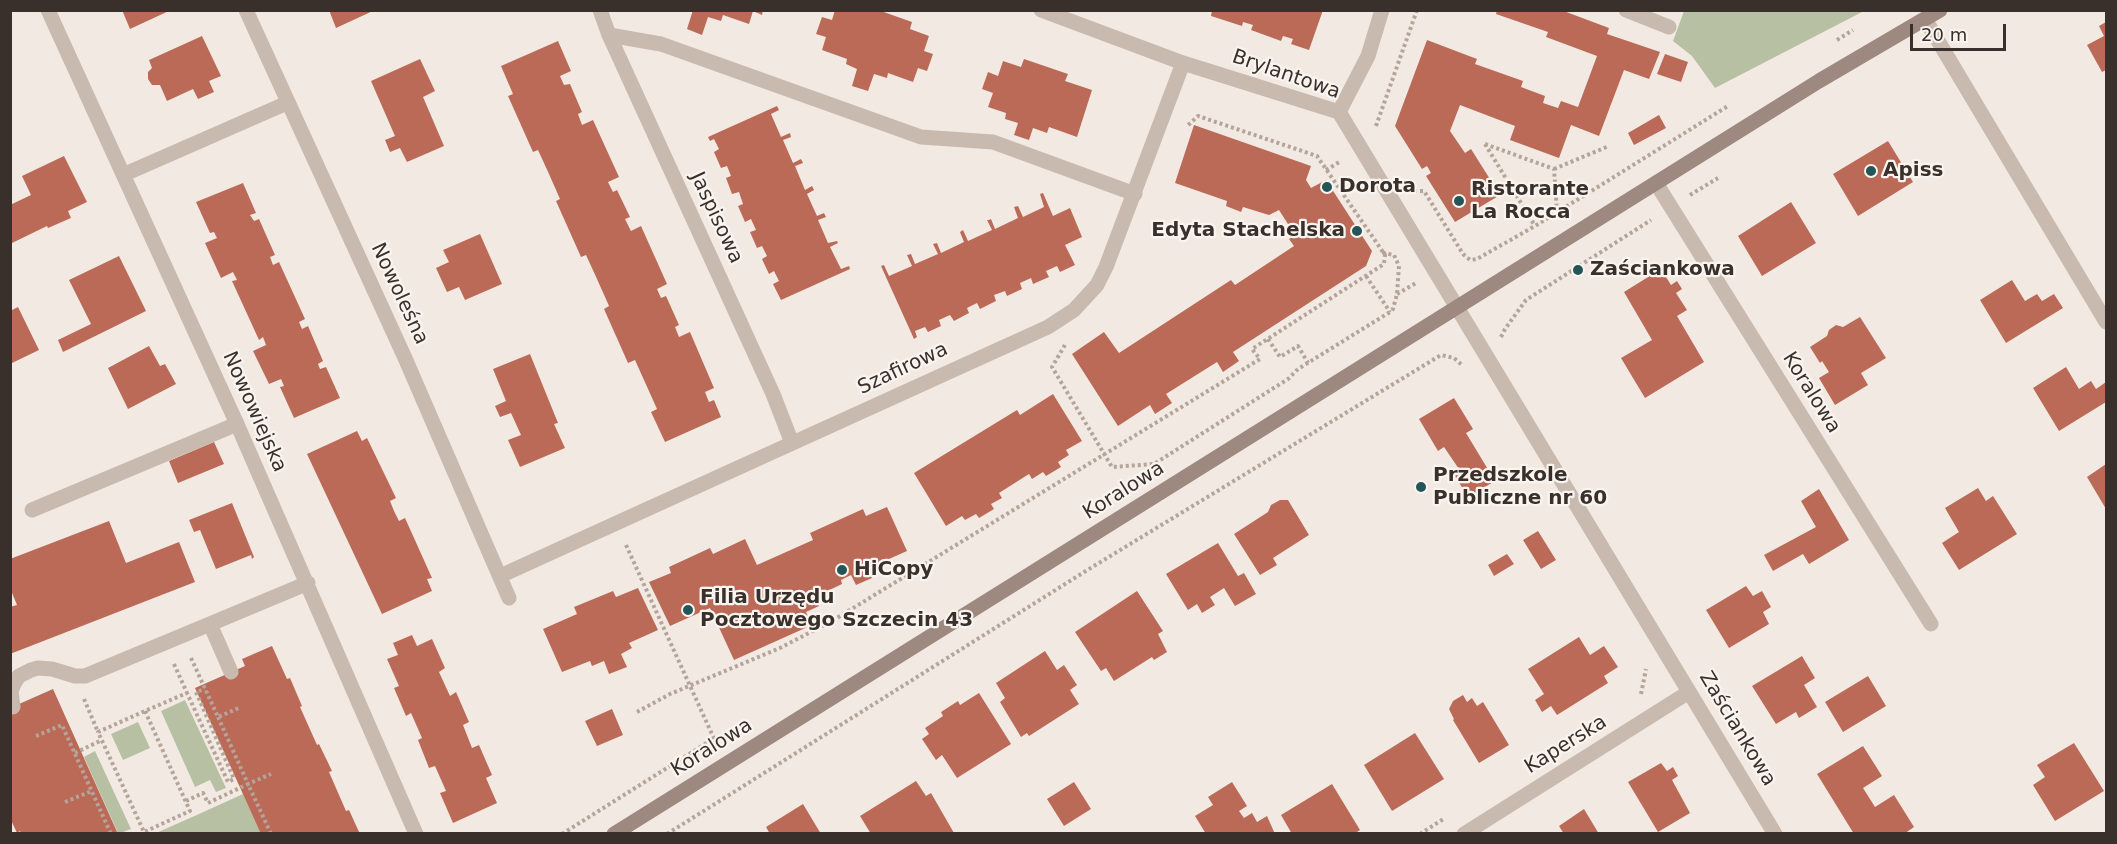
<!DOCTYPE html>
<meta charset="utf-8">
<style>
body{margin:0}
#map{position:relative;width:2117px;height:844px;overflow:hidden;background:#f2eae2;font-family:"DejaVu Sans",sans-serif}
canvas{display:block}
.frame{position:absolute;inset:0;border:12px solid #39302c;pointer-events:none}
.scale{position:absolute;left:1910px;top:24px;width:96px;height:27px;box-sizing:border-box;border:3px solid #39302c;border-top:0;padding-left:8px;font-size:18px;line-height:21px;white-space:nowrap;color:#39302c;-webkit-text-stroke:4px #f9f4ef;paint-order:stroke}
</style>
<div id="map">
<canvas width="2117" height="844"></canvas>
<div class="frame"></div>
<div class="scale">20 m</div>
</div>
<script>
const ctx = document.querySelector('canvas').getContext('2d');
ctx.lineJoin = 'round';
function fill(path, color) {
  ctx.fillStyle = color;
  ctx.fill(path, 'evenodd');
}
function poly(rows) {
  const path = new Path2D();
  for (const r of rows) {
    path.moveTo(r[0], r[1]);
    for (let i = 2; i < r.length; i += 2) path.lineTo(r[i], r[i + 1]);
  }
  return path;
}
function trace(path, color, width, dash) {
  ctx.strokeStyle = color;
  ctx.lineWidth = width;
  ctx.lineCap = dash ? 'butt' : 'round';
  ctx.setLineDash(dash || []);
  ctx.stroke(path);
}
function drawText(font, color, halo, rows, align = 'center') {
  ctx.font = font + ' "DejaVu Sans",sans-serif';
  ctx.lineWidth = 4.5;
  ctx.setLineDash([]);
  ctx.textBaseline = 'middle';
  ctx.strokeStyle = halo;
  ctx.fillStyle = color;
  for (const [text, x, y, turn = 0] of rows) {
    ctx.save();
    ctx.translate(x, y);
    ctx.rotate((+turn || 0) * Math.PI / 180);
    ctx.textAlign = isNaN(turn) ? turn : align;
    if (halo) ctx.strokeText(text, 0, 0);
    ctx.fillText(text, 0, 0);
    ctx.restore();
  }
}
fill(poly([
 [1684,11,1684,10,1864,11,1715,88,1692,56,1673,41],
 [185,700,226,788,216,792,210,780,195,787,161,711],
 [138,722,150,748,123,760,111,734],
 [95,751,131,829,120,833,118,833,84,757],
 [243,794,261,833,156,833,199,814]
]), '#b8c0a3');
fill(poly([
 [122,10,171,10,130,29],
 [329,10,375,10,336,28],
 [693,10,763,10,762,15,753,11,749,24,723,15,721,21,708,17,702,35,687,29],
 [835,10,878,10,912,22,910,29,929,36,924,51,933,54,927,71,918,68,913,82,888,73,887,78,874,74,868,91,852,86,857,69,846,64,847,59,822,50,826,37,816,34,822,17,832,20],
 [1212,10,1323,10,1309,50,1291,44,1293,39,1283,36,1281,41,1251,30,1253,25,1243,22,1242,26,1211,16],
 [1497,10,1561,10,1609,28,1607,34,1660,52,1649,79,1624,70,1599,136,1571,125,1559,158,1510,140,1515,126,1460,105,1450,131,1465,153,1471,149,1500,195,1455,222,1426,176,1431,173,1427,166,1422,169,1395,126,1427,40,1477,59,1475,64,1523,81,1521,87,1545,96,1543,103,1558,108,1561,101,1578,107,1597,56,1546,37,1548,32,1496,14],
 [2106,22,2106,70,2102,72,2087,45,2104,36,2099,26],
 [202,36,221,76,209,81,214,92,198,99,193,89,167,101,160,85,152,85,148,79,148,72,152,68,149,60],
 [558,41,571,71,560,76,564,85,570,84,582,112,578,114,582,125,593,120,619,177,608,182,613,192,617,190,630,217,625,219,631,231,641,226,667,284,657,289,661,298,666,296,679,325,675,327,679,337,690,332,714,388,705,392,709,402,714,400,721,417,665,442,651,412,657,409,635,360,628,363,604,309,609,306,597,279,586,255,581,257,556,201,560,199,549,174,538,150,533,152,508,96,513,94,501,66],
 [1665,54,1688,62,1681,82,1657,74],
 [420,59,435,91,423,97,444,146,407,162,400,148,390,152,385,140,395,136,371,81],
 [1024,59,1068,74,1065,81,1092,90,1077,137,1049,127,1047,133,1033,128,1029,140,1014,135,1018,123,1005,119,1006,113,988,107,993,93,982,89,988,72,998,76,1003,61,1021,67],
 [777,106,779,110,771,114,781,137,790,133,791,137,783,140,793,163,801,159,803,163,795,166,805,190,812,186,814,190,807,194,817,216,824,213,826,217,818,220,828,243,837,241,838,243,830,247,841,269,849,266,850,269,781,300,773,284,779,281,774,271,769,274,762,259,767,256,762,246,757,248,750,232,756,230,751,219,745,222,738,206,743,204,739,192,732,194,726,178,731,176,727,166,721,168,714,152,719,149,714,139,710,141,708,137],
 [1659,115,1666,128,1634,145,1628,133],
 [1194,125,1311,166,1306,180,1311,188,1326,180,1372,251,1366,266,1233,352,1239,361,1223,372,1217,362,1166,394,1172,403,1155,414,1150,405,1118,426,1072,354,1104,332,1119,353,1231,280,1235,285,1294,246,1289,239,1295,235,1279,210,1269,215,1243,207,1241,212,1226,206,1227,201,1175,183],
 [1888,141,1913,182,1858,216,1833,174],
 [64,156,87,202,68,211,71,218,48,228,47,226,10,244,10,205,31,195,22,176],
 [243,183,256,213,250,215,254,221,259,219,275,255,270,257,273,265,279,262,305,319,299,322,302,329,308,326,323,361,318,364,320,369,326,367,340,398,294,418,280,387,284,386,281,379,269,384,253,351,266,345,263,337,259,340,232,281,237,280,233,272,221,278,205,243,217,238,214,232,210,233,196,202],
 [1043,193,1053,216,1070,208,1082,237,1065,245,1075,265,1060,272,1057,266,1046,271,1049,277,1033,284,1031,278,1020,283,1022,289,1007,296,1005,291,994,295,996,301,980,309,977,303,967,308,969,313,954,321,950,315,939,320,941,326,928,332,925,327,915,331,917,337,914,339,881,266,884,265,889,276,912,266,907,255,911,254,915,264,938,254,933,244,937,243,941,253,964,242,960,232,963,230,968,241,992,230,987,220,989,220,991,219,995,229,1018,218,1014,207,1018,206,1023,217,1044,207,1040,194],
 [1791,202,1816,243,1762,276,1738,236],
 [480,234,502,284,465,300,459,287,447,292,436,268,449,262,443,250],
 [119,256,146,311,63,352,58,340,91,324,69,280],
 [1661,269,1671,285,1677,281,1682,289,1676,293,1687,310,1677,316,1704,362,1645,398,1621,358,1652,340,1624,292],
 [2012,280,2025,301,2037,294,2042,301,2054,294,2063,308,2006,343,1980,300],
 [18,307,39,350,10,364,10,311],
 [1860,317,1886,358,1861,373,1868,385,1835,405,1819,378,1829,372,1822,361,1820,363,1810,347,1827,336,1829,330,1836,325,1843,327],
 [149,346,160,366,165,364,176,384,128,409,108,368],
 [530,354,558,423,554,424,565,448,520,467,508,440,521,435,511,413,500,417,495,406,506,401,493,369],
 [2066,367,2079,389,2091,381,2096,389,2106,382,2106,402,2059,431,2033,388],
 [1053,394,1082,441,1066,450,1069,455,1058,462,1061,467,1046,476,1043,472,1032,479,1029,474,999,493,1002,498,991,504,994,509,979,518,976,514,965,520,962,516,946,526,914,473,1017,410,1020,415],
 [1454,398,1473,429,1466,433,1495,481,1468,497,1455,476,1461,472,1444,447,1438,451,1419,419],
 [357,431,362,441,367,438,396,498,390,501,394,511,399,521,405,518,432,578,427,579,432,591,382,614,307,454],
 [214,442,224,464,178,483,169,461],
 [2106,464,2106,509,2087,477],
 [1978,488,1986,501,1993,496,2017,534,1959,570,1942,543,1959,532,1945,508],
 [1819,489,1849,540,1809,564,1803,554,1773,571,1764,555,1816,527,1801,501],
 [1280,500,1288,500,1309,535,1273,558,1277,565,1260,575,1234,534,1268,512,1271,505],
 [232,503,254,557,252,559,251,555,216,569,200,530,194,532,189,520],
 [887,507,907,551,880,563,882,568,870,574,872,578,856,585,851,575,841,580,842,584,815,597,819,606,806,612,812,625,734,660,710,608,670,626,649,582,671,573,669,567,710,548,713,554,745,539,757,565,813,540,810,533,863,509,866,516],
 [109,521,126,563,179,542,195,582,10,654,10,607,17,605,10,588,10,559],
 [1538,531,1556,560,1541,569,1523,540],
 [1218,543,1238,576,1244,573,1256,594,1235,606,1224,588,1210,597,1215,605,1202,613,1197,604,1188,610,1166,574],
 [1507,554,1514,564,1494,576,1488,565],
 [1746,586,1753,596,1762,591,1771,607,1763,612,1769,624,1729,648,1706,610],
 [638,588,658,630,629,643,632,648,621,654,627,667,609,674,604,661,592,666,590,661,562,672,543,629,577,614,574,607,613,591,616,597],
 [1137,591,1163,631,1158,634,1167,652,1154,660,1152,657,1114,681,1106,668,1101,671,1075,632],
 [412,635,417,646,432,639,445,668,439,672,450,696,456,692,469,722,463,725,472,748,479,745,492,775,486,778,497,803,453,823,440,793,446,791,435,766,429,768,418,740,422,738,411,713,406,716,394,688,399,686,387,659,398,655,393,643],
 [1579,637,1590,655,1604,646,1618,667,1604,676,1608,683,1557,715,1551,706,1542,712,1535,700,1544,694,1528,669],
 [272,646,287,679,290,678,302,706,300,707,317,745,319,744,332,771,329,772,346,811,349,810,360,834,261,834,195,688,245,666,242,659],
 [1045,651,1057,670,1064,665,1077,685,1070,690,1079,704,1029,736,1027,733,1021,737,1000,702,1005,698,996,683],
 [1802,656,1815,678,1804,685,1817,707,1799,718,1796,712,1776,724,1752,686],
 [1868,676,1886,706,1843,732,1825,702],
 [53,689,118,834,21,834,20,831,17,833,10,818,10,708],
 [979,693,1011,744,957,778,942,755,936,760,922,739,929,734,925,728,943,716,941,712,958,701,960,705],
 [1463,695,1467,702,1472,698,1477,706,1483,702,1509,745,1479,763,1453,720,1454,719,1449,709,1453,701],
 [612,709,623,735,597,746,585,721],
 [1415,733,1444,779,1392,811,1364,765],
 [2074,743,2104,791,2055,821,2033,785,2045,777,2037,765],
 [1863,746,1882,776,1863,788,1875,807,1894,795,1914,827,1904,834,1854,834,1817,774],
 [1661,763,1667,771,1673,767,1678,776,1672,780,1690,813,1658,832,1628,782],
 [916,781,926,796,931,793,954,833,871,834,860,816],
 [1074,782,1091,809,1064,826,1047,799],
 [1232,782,1247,806,1239,811,1244,818,1252,813,1257,822,1267,816,1275,834,1206,834,1195,816,1213,805,1208,797],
 [1332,784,1360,830,1354,834,1292,834,1281,815],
 [803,804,821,834,770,834,766,827],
 [1584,809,1599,834,1564,834,1559,826]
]), '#bb6a58');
trace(poly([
 [1837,40,1853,30],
 [1376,126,1417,10],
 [1485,144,1554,169,1557,212],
 [1485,144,1535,226],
 [1554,169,1609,146],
 [1326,170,1341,161],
 [1414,191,1424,191,1463,254,1470,260,1477,259,1535,226,1728,106],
 [1690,195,1718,178],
 [1366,276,1390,312],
 [1397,294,1416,283],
 [1501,337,1505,329,1526,300,1651,220],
 [1268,339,1280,357,1298,346,1308,363],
 [1065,345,1052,367,1112,467,1154,464,1288,379,1298,369,1390,312,1393,309,1397,294,1399,266,1394,255,1384,253,1385,255],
 [626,545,716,743],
 [191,658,218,717,241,707],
 [174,664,187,693],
 [1641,694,1646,669],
 [84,699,98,732],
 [145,711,190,811,144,832,98,732,145,711,187,693,228,782,234,779,196,692,205,689],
 [637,712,670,694,780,648,832,621,1260,359,1252,349,1384,264,1385,255,1317,156,1198,116,1186,127],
 [218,717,248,784,271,774],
 [36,736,62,725,111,834],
 [75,753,102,740],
 [186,801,203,793,208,803,248,784,271,834],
 [65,802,92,791],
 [562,834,713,739],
 [667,834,1089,569,1441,355,1454,358,1462,365],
 [1420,834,1445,818]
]), '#b5a499', 4, [3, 3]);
trace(poly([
 [1626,10,1669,27],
 [609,35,661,44,921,137,993,142,1135,194],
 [32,510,237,424]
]), '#c9baaf', 15);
trace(poly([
 [48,10,237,424,416,834],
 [246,10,405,358,509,598],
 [600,10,609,35,773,394,792,443],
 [1041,10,1183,63,1339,112,1775,834],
 [1925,19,2106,322],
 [1339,112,1368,56,1382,10],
 [125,174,287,103],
 [1656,183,1931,624],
 [500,576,1048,327,1074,310,1097,285,1106,267,1183,63],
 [231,672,210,624,308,583],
 [13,707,11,691,15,682,19,676,31,670,38,668,52,669,75,676,85,676,210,624],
 [1464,834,1689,692]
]), '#c9baaf', 15);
trace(poly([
 [614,834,1819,81,1940,10]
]), '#9d8980', 15);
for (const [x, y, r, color] of [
 [1871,171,6,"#255657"],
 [1327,187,6,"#255657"],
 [1459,201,6,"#255657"],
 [1357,231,6,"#255657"],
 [1578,270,6,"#255657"],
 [1421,487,6,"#255657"],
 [842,570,6,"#255657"],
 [688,610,6,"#255657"]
]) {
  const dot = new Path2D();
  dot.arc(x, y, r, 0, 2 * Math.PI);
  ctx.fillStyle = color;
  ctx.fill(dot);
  trace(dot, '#f9f4ef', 2);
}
drawText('20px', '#39302c', '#f9f4ef', [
 ["Brylantowa",1286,75,19],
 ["Jaspisowa",716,218,65],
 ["Nowoleśna",399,294,65],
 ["Szafirowa",903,369,-25],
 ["Koralowa",1811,393,58],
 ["Nowowiejska",254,412,66],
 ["Koralowa",1124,491,-32],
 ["Zaściankowa",1737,729,59],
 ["Kaperska",1566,745,-32],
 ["Koralowa",712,748,-32]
]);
drawText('bold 20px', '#39302c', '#f9f4ef', [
 ["Apiss",1883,171],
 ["Dorota",1339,187],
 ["Ristorante",1471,190],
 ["La Rocca",1471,213],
 ["Edyta Stachelska",1345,231,"right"],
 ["Zaściankowa",1590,270],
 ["Przedszkole",1433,476],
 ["Publiczne nr 60",1433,499],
 ["HiCopy",854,570],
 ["Filia Urzędu",700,598],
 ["Pocztowego Szczecin 43",700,621]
], 'left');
</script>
